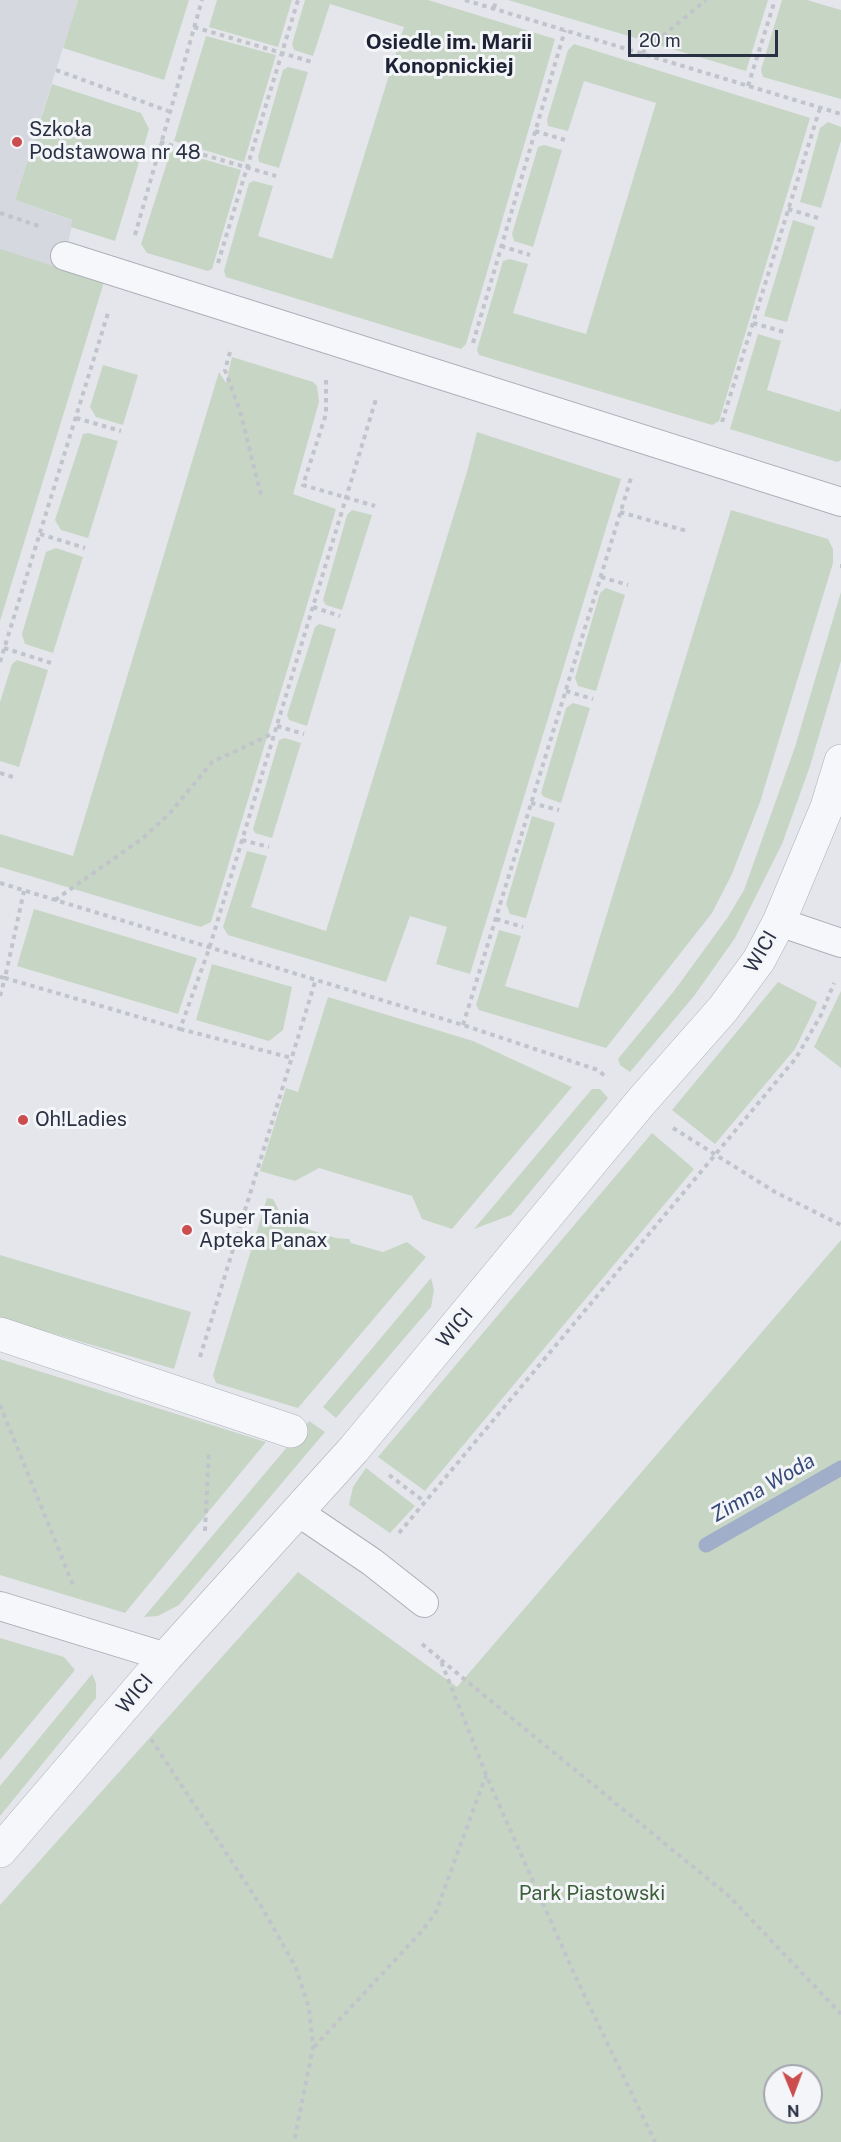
<!DOCTYPE html>
<meta charset="utf-8">
<style>
body{margin:0}
#map{position:relative;width:841px;height:2142px;overflow:hidden;background:#e4e6eb;font-family:"Public Sans",sans-serif}
canvas{display:block}
.north{position:absolute;left:763px;top:2064px;width:60px;height:60px;box-sizing:border-box;background:#f4f5f8;border:2px solid #a4a7b0;border-radius:50%;rotate:179deg;font-size:16px;font-weight:700;line-height:24px;text-align:center;color:#2b3144}
.north::after{content:'';display:block;margin:auto;width:21px;height:27px;background:#cc4d4e;clip-path:polygon(50% 0,100% 100%,50% 72%,0 100%)}
.scale{position:absolute;left:628px;top:30px;width:150px;height:27px;box-sizing:border-box;border:3px solid #2b3144;border-top:0;padding-left:8px;font-size:18px;line-height:21px;white-space:nowrap;color:#2b3144;-webkit-text-stroke:4px #f4f5f8;paint-order:stroke}
</style>
<div id="map">
<canvas width="841" height="2142"></canvas>
<div class="north">N</div>
<div class="scale">20 m</div>
</div>
<script>
const ctx = document.querySelector('canvas').getContext('2d');
ctx.lineJoin = 'round';
function fill(path, color) {
  ctx.fillStyle = color;
  ctx.fill(path, 'evenodd');
}
function poly(rows) {
  const path = new Path2D();
  for (const r of rows) {
    path.moveTo(r[0], r[1]);
    for (let i = 2; i < r.length; i += 2) path.lineTo(r[i], r[i + 1]);
  }
  return path;
}
function trace(path, color, width, dash) {
  ctx.strokeStyle = color;
  ctx.lineWidth = width;
  ctx.lineCap = dash ? 'butt' : 'round';
  ctx.setLineDash(dash || []);
  ctx.stroke(path);
}
function drawText(font, color, halo, rows, align = 'center') {
  ctx.font = font + ' "Public Sans",sans-serif';
  ctx.lineWidth = 6;
  ctx.setLineDash([]);
  ctx.textBaseline = 'middle';
  ctx.strokeStyle = halo;
  ctx.fillStyle = color;
  for (const [text, x, y, turn = 0] of rows) {
    ctx.save();
    ctx.translate(x, y);
    ctx.rotate((+turn || 0) * Math.PI / 180);
    ctx.textAlign = isNaN(turn) ? turn : align;
    if (halo) ctx.strokeText(text, 0, 0);
    ctx.fillText(text, 0, 0);
    ctx.restore();
  }
}
fill(poly([
 [0,0,78,0,15,200,73,221,65,256,0,465]
]), '#d6d8e0');
fill(poly([
 [78,0,189,0,164,80,63,48],
 [217,0,292,0,278,47,209,27],
 [305,0,428,0,555,39,466,344,461,349,226,277,224,271,249,183,254,181,273,186,258,236,332,259,404,27,330,4,313,56,294,50,292,44],
 [508,0,768,0,746,71],
 [782,0,807,0,841,10,841,99,763,77,761,70],
 [206,36,276,55,244,162,174,141],
 [574,44,810,118,719,421,712,425,479,355,477,350,503,261,510,259,528,264,513,313,586,334,656,103,584,81,568,131,548,126,547,120,568,50],
 [288,67,308,72,279,168,259,162,258,157,283,70],
 [52,84,141,113,149,129,115,241,71,227,72,220,15,200],
 [828,122,841,127,841,141,821,208,800,202,820,128],
 [544,145,562,150,533,247,514,241,512,234,538,147],
 [171,150,241,170,212,269,208,271,147,253,141,244],
 [793,220,815,227,787,322,764,316],
 [0,249,104,282,0,621],
 [758,334,781,341,767,390,839,412,841,408,841,460,837,462,730,429],
 [232,357,313,382,317,386,319,402,293,494,336,509,211,922,201,927,0,867,0,834,73,856,219,372,226,383],
 [103,365,138,375,123,425,96,417,90,407],
 [477,432,621,479,470,974,436,964,447,927,410,916,386,982,228,935,223,927,247,851,267,856,251,907,326,931,467,472],
 [88,433,118,441,88,538,61,530,55,520,83,434],
 [352,510,372,515,342,610,326,605,323,600,347,515],
 [731,510,828,539,833,549,833,563,760,802,732,874,712,913,606,1048,479,1010,476,1005,499,930,521,936,505,986,578,1008],
 [56,548,83,557,53,653,25,644,22,634,46,552],
 [606,588,625,595,596,691,578,686,575,678,600,593],
 [841,592,841,661,810,766,782,844,735,938,694,996,630,1072,620,1065,618,1059,674,991,728,917,744,890,795,747],
 [319,624,336,629,307,726,289,720,287,715,315,627],
 [17,660,48,670,19,767,0,761,0,702,12,664],
 [573,703,590,708,561,803,544,797,541,793,566,708],
 [285,738,301,743,272,838,255,833,253,829,279,740],
 [532,816,555,823,526,918,510,914,506,904],
 [34,909,197,958,178,1014,17,966],
 [212,964,292,987,283,1030,269,1041,196,1020],
 [778,982,817,1002,814,1010,795,1049,715,1144,672,1110],
 [841,991,841,1068,814,1047],
 [328,997,473,1041,572,1087,452,1229,422,1219,412,1196,319,1168,295,1181,260,1171,286,1088,298,1092],
 [592,1089,600,1089,608,1098,511,1215,474,1229],
 [652,1133,694,1169,425,1491,378,1457],
 [267,1198,273,1199,285,1222,336,1238,349,1239,351,1243,383,1252,407,1242,426,1257,298,1408,216,1383,213,1375],
 [841,1240,841,2142,0,2142,0,1905,298,1572,457,1687],
 [775,2076,811,2076,811,2112,775,2112],
 [0,1255,191,1312,174,1369,0,1318],
 [431,1278,434,1290,431,1307,336,1418,323,1407],
 [0,1359,266,1442,125,1613,0,1575],
 [309,1421,325,1432,179,1605,158,1616,144,1617],
 [366,1468,415,1506,390,1533,349,1505,353,1487],
 [0,1638,64,1657,75,1670,0,1760],
 [92,1674,96,1683,96,1698,0,1816,0,1786]
]), '#c7d5c5');
trace(poly([
 [706,1545,841,1468]
]), '#a0aeca', 15);
const lane = poly([
 [65,256,841,502],
 [779,922,841,943],
 [298,1512,372,1562,424,1603],
 [0,1606,166,1657]
]);
const street = poly([
 [0,1334,291,1431],
 [0,1851,166,1657,354,1449,641,1102,723,1009,759,960,779,922,827,807,841,761]
]);
trace(lane, '#acb0b9', 30);
trace(street, '#acb0b9', 34);
trace(poly([
 [465,0,841,114],
 [494,8,496,0],
 [194,27,312,62],
 [642,53,706,0],
 [56,70,168,111],
 [748,86,775,0],
 [535,131,565,140],
 [160,142,276,176],
 [788,209,818,218],
 [0,213,39,226],
 [135,235,202,0],
 [501,246,530,255],
 [218,263,298,0],
 [753,323,784,332],
 [473,343,565,30],
 [230,352,225,370,240,411,261,495],
 [326,380,326,414,303,485,375,506],
 [76,418,121,431],
 [722,422,820,108],
 [620,512,687,531],
 [40,534,85,548],
 [840,566,841,566],
 [601,577,628,585],
 [313,607,340,616],
 [4,648,51,663],
 [0,662,108,313],
 [566,691,593,699],
 [277,726,304,734],
 [0,773,16,778],
 [531,803,559,810],
 [242,840,269,847],
 [0,883,463,1025,598,1070,605,1076],
 [55,900,143,838,170,813,212,762,274,733],
 [496,919,523,927],
 [0,977,5,978,24,891],
 [0,996,5,978,180,1029,209,949,376,399],
 [463,1025,631,478],
 [180,1029,292,1058],
 [673,1128,775,1192,841,1225],
 [200,1357,315,982],
 [0,1405,73,1585],
 [389,1475,425,1502],
 [205,1531,209,1450],
 [399,1533,796,1058,821,1015,834,983],
 [422,1644,440,1659,492,1789,577,1980,655,2142],
 [441,1660,730,1897,841,2014],
 [151,1739,263,1909,296,1968,309,2008,313,2047,294,2142],
 [314,2047,422,1931,436,1912,486,1775]
]), '#c1c4cb', 4, [4.5, 4.5]);
trace(lane, '#f6f7fa', 28);
trace(street, '#f6f7fa', 33);
for (const [x, y, r, color] of [
 [17,142,6,"#cc4d4e"],
 [23,1120,6,"#cc4d4e"],
 [187,1230,6,"#cc4d4e"]
]) {
  const dot = new Path2D();
  dot.arc(x, y, r, 0, 2 * Math.PI);
  ctx.fillStyle = color;
  ctx.fill(dot);
  trace(dot, '#f4f5f8', 2);
}
drawText('20px', '#2b3144', '#f4f5f8', [
 ["Szkoła",29,130],
 ["Podstawowa nr 48",29,153],
 ["Oh!Ladies",35,1120],
 ["Super Tania",199,1218],
 ["Apteka Panax",199,1241]
], 'left');
drawText('20px', '#2b3144', '#f4f5f8', [
 ["WICI",761,952,-60],
 ["WICI",455,1328,-50],
 ["WICI",135,1694,-50]
]);
drawText('20px', '#3b5f39', '#f4f5f8', [
 ["Park Piastowski",592,1894]
]);
drawText('bold 21px', '#1d2235', '#f4f5f8', [
 ["Osiedle im. Marii",449,43],
 ["Konopnickiej",449,67]
]);
drawText('italic 21px', '#364a77', '#f4f5f8', [
 ["Zimna Woda",763,1488,-30]
]);
</script>
